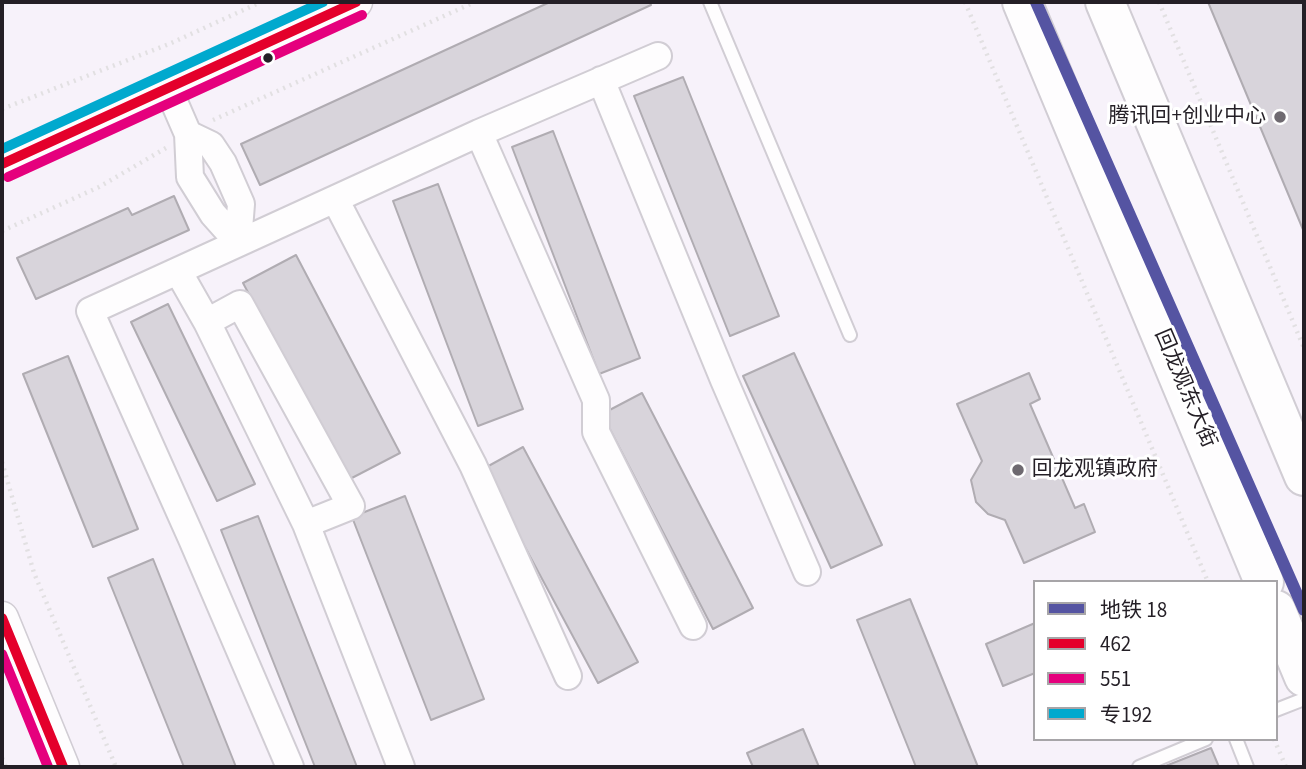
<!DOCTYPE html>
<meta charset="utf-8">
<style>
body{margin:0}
#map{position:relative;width:1306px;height:769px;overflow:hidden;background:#f7f2fa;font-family:"Source Sans 3","Noto Sans SC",sans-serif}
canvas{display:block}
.frame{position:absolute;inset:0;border:4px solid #241f26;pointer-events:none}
.legend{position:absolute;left:1033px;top:580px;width:245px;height:161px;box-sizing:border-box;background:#fff;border:2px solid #a7a5a8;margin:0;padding:9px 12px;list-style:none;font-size:21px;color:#241f26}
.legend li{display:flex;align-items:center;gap:14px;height:35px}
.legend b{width:35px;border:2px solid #a7a5a8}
</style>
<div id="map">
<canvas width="1306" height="769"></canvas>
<div class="frame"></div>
<ul class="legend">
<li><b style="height:9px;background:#5554a2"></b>地铁 18</li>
<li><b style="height:9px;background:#e4002b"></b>462</li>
<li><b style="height:9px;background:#e5007d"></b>551</li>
<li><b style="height:9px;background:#00a9ce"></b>专192</li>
</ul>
</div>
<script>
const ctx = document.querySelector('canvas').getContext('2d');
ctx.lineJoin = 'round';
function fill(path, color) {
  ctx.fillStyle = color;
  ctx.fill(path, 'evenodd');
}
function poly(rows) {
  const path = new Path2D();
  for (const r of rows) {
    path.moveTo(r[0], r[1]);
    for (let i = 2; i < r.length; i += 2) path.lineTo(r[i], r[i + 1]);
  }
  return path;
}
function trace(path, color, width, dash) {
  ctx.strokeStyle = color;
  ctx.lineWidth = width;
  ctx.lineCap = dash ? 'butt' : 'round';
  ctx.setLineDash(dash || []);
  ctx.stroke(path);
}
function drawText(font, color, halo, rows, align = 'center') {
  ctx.font = font + ' "Source Sans 3","Noto Sans SC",sans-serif';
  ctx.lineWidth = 6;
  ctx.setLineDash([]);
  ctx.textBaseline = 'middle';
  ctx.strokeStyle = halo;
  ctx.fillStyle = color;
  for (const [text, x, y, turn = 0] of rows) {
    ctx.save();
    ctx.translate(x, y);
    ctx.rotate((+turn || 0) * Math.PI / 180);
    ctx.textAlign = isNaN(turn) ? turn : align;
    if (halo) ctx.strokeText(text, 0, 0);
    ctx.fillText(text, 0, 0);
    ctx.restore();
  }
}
const building = poly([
 [550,2,650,2,651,5,260,185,241,144,550,2],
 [1208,2,1304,2,1304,232,1208,2],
 [683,77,779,316,730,336,634,96,683,77],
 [553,131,640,358,599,374,512,147,553,131],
 [438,184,523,409,478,426,393,201,438,184],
 [174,196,189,230,36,299,17,258,128,208,132,215,174,196],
 [296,255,400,453,348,480,243,283,296,255],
 [168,304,255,484,217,501,131,322,168,304],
 [794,353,882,545,831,568,743,376,794,353],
 [68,356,138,529,93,547,23,374,68,356],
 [1029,373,1040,399,1030,404,1075,508,1084,504,1095,532,1024,563,1005,520,988,514,976,502,971,480,982,461,957,404,1029,373],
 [642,393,753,608,713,629,602,414,642,393],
 [523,447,638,662,598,683,483,469,523,447],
 [405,496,484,699,431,720,352,517,405,496],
 [258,516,357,767,315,767,221,530,258,516],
 [153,559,236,767,184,767,108,578,153,559],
 [910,599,978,767,916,767,857,620,910,599],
 [1035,623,1035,673,1003,686,986,644,1035,623],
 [803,729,819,767,753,767,747,753,803,729],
 [1211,748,1219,767,1163,767,1211,748]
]);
fill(building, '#d8d4db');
trace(building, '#b0acb2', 2);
const service = poly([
 [710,2,850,335],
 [1276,710,1304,699],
 [1236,739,1247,767],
 [1139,767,1206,739]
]);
const minor = poly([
 [601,80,724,380,807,572],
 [168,88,188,134,190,177,213,214,238,242],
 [479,133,658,56],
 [188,134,211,145,223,163,241,204,238,242],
 [335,199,479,133,596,400,596,432,693,626],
 [178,271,207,322,306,524,401,767],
 [207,322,240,304,351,506,306,524],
 [290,767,192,539,90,311,335,199,473,465,568,676]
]);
const tertiary = poly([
 [2,164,356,2],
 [2,618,63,767]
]);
const primary = poly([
 [1022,2,1264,582],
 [1105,2,1304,476],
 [1276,610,1304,677]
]);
trace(service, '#d1cdd4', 16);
trace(minor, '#d1cdd4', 30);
trace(tertiary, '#d1cdd4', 35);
trace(primary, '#d1cdd4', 42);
trace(poly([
 [965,2,1208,582],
 [1159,2,1304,348],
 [2,109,169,44,261,2],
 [213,120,475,2],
 [2,231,99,187,166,148],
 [2,462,34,573,116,767],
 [1274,739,1286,767],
 [2,758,6,767]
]), '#e2e0e2', 4.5, [2, 5]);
trace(service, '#fefdfe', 12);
trace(minor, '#fefdfe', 26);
trace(tertiary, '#fefdfe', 32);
trace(primary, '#fefdfe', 38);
trace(poly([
 [2,164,356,2],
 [2,618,63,767]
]), '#e4002b', 10);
trace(poly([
 [8,177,362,15],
 [2,654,48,767]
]), '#e5007d', 10);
trace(poly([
 [2,149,323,2]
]), '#00a9ce', 10);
trace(poly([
 [1036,2,1304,610]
]), '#5554a2', 12);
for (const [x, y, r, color] of [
 [268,58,6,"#241f26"],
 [1280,117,7,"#6e6970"],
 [1018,470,7,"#6e6970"]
]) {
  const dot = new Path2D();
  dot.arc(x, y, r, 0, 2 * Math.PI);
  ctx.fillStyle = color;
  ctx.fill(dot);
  trace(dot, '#fff', 2.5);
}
drawText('21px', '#241f26', '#fff', [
 ["腾讯回+创业中心",1266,117],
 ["回龙观镇政府",1032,470,"left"]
], 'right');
drawText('21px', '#241f26', '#fff', [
 ["回龙观东大街",1184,389,67]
]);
</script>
